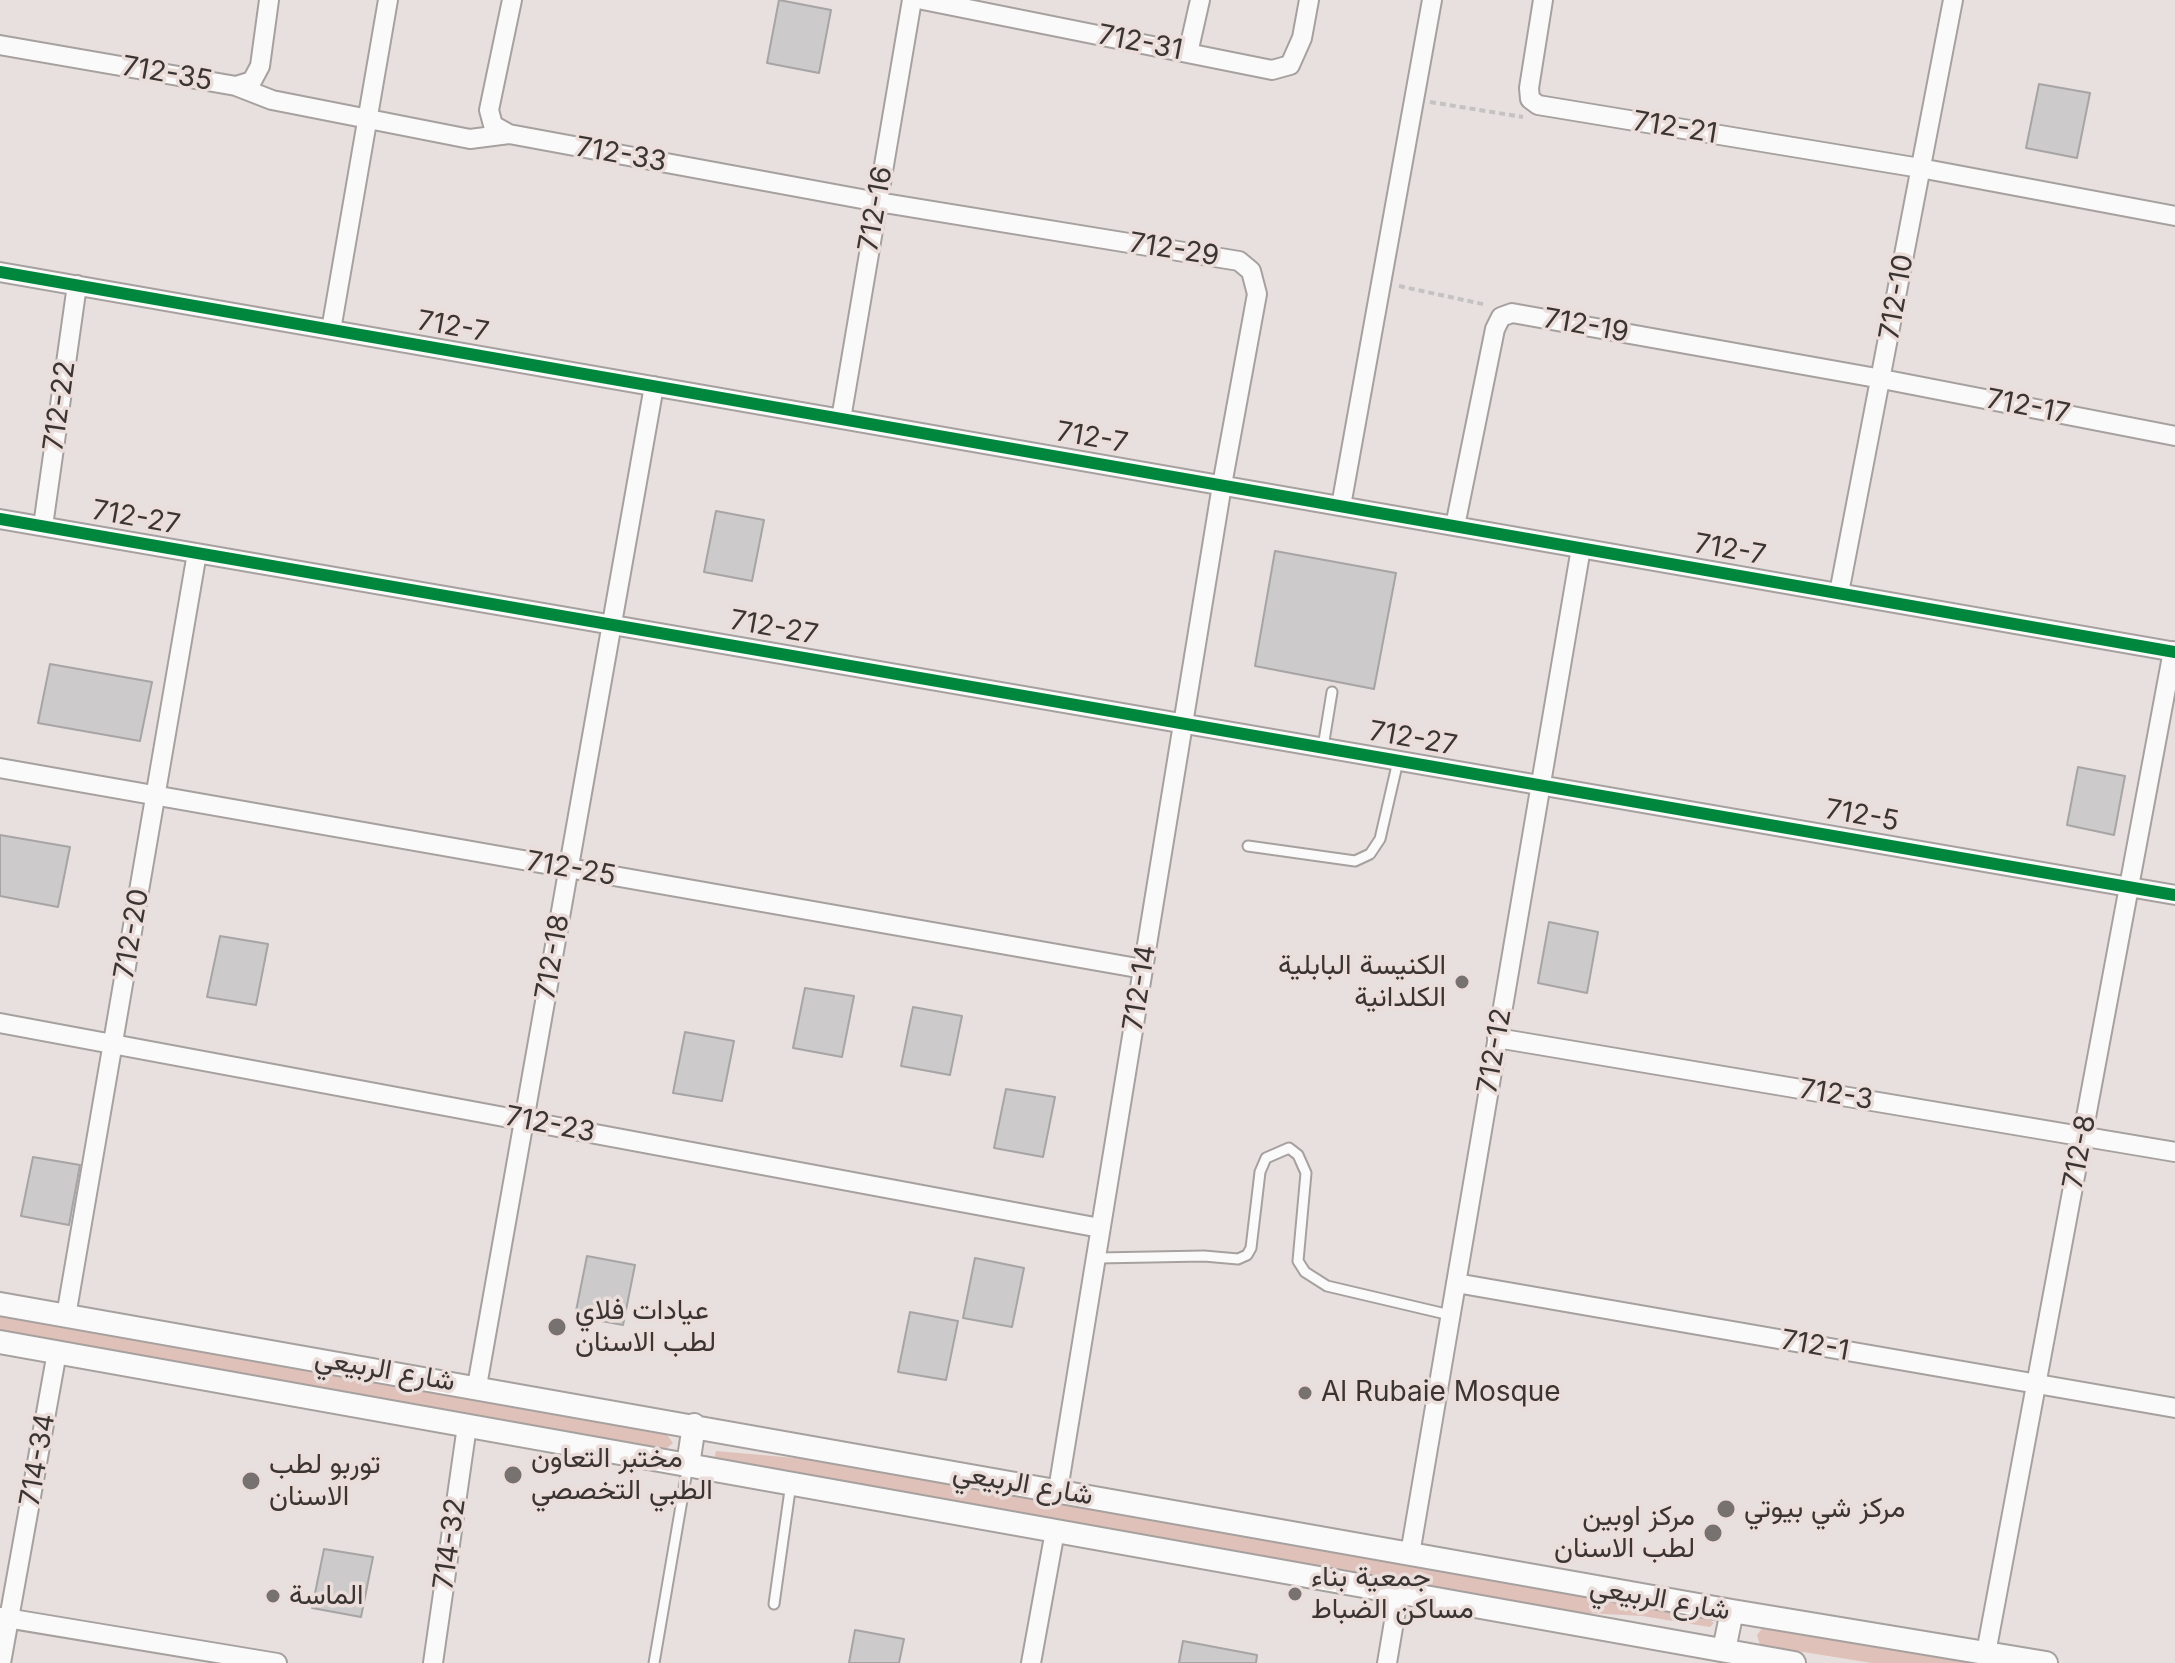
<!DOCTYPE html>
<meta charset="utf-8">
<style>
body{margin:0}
canvas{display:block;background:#e7e0de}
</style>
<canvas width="2175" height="1663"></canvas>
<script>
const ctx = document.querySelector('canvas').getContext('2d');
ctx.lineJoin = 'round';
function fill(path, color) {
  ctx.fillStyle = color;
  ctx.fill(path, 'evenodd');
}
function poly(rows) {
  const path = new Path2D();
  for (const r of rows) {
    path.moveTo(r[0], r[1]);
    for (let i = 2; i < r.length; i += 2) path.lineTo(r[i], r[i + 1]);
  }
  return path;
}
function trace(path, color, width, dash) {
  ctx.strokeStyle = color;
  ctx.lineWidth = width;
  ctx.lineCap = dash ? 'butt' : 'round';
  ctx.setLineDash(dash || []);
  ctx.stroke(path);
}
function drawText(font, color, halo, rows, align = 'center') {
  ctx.font = font + ' Inter,Vazirmatn,sans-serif';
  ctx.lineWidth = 7;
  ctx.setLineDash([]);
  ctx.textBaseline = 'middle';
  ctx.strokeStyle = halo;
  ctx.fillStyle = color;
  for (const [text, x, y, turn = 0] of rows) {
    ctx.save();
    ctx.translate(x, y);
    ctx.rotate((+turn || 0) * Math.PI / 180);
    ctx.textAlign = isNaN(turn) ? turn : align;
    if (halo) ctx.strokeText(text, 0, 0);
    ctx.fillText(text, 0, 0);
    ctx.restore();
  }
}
fill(poly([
 [0,1316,666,1433,673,1443,666,1449,0,1331],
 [716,1451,806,1459,1706,1618,1714,1623,1710,1627,1642,1616,1550,1611,714,1459],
 [1763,1627,1971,1663,1872,1663,1760,1645,1757,1635]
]), '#dfc1ba');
const building = poly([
 [779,0,831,10,819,73,767,63,779,0],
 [2039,84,2090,93,2077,158,2026,148,2039,84],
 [716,511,764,520,752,581,704,572,716,511],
 [1275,551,1396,573,1374,689,1255,666,1275,551],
 [50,664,152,682,140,741,38,723,50,664],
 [2078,767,2125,776,2114,835,2067,825,2078,767],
 [0,835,70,847,58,907,0,896,0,835],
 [1549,922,1598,932,1587,993,1538,983,1549,922],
 [220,936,268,944,256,1005,207,997,220,936],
 [805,988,854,996,842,1057,793,1048,805,988],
 [913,1007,962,1016,950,1075,901,1066,913,1007],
 [685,1032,734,1041,722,1101,673,1093,685,1032],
 [1006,1089,1055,1097,1043,1157,994,1148,1006,1089],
 [33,1157,80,1165,69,1225,21,1216,33,1157],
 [587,1256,635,1265,623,1325,575,1316,587,1256],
 [975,1258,1024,1268,1012,1327,963,1318,975,1258],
 [910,1312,958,1321,946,1380,898,1372,910,1312],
 [324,1549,373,1557,361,1617,312,1608,324,1549],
 [855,1630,904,1639,899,1663,849,1663,855,1630],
 [1183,1641,1257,1655,1256,1663,1179,1663,1183,1641]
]);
fill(building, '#cccacb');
trace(building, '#a6a4a5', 2);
const service = poly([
 [1323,747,1332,692],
 [1248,846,1355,861,1370,854,1380,839,1398,761],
 [1098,1258,1204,1256,1238,1259,1247,1255,1251,1248,1260,1172,1266,1158,1289,1148,1298,1155,1306,1173,1298,1261,1305,1272,1327,1286,1450,1315],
 [774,1604,791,1483],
 [654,1663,688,1465]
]);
const minor = poly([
 [512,0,489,110,493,125,509,134,878,202,1239,261,1251,271,1257,294,1222,485,1058,1490],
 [923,0,1272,70,1290,65,1302,38,1309,0],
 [1543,0,1529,88,1530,99,1538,105,1920,168,2175,216],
 [0,45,236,86,252,81,260,66,269,0],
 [1188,53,1200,0],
 [236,86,272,100,470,139,509,134],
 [0,272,2175,652],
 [331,330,388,0],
 [841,419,912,0],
 [1341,506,1432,0],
 [0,519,2175,895],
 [43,526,77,285],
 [1455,526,1495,329,1501,317,1512,313,1882,379,2175,436],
 [1839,593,1953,0],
 [0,768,1143,969],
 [0,1023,1100,1228],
 [1497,1038,2175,1152],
 [1456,1283,2175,1408],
 [66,1316,197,553],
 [477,1386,654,386],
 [1410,1554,1581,548],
 [0,1617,277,1663],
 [1986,1653,2173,651],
 [1,1663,57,1352],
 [433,1663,467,1426],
 [1031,1663,1055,1531],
 [1387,1663,1399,1592]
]);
const tertiary = poly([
 [0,1304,1732,1611,2046,1663],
 [0,1342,1794,1663],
 [688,1465,694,1425],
 [1724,1650,1732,1611]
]);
trace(service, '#a6a19f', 13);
trace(minor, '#a6a19f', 22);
trace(tertiary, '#a6a19f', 26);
trace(poly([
 [1430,102,1523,117],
 [1399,286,1487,305]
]), '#c5c2c2', 4, [6, 4]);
trace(service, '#fbfafa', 9);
trace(minor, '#fbfafa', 18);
trace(tertiary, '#fbfafa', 22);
trace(poly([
 [0,272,2175,652],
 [0,519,2175,895]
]), '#00873e', 12);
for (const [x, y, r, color] of [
 [1462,982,8,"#77716f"],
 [557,1327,10,"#77716f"],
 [1305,1393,8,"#77716f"],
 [513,1475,10,"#77716f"],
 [251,1481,10,"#77716f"],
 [1726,1509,10,"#77716f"],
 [1713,1533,10,"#77716f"],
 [1295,1594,8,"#77716f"],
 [273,1596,8,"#77716f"]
]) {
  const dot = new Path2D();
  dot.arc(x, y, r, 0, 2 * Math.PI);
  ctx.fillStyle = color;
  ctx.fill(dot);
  trace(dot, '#ebddda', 3);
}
drawText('28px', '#3a3533', '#ebddda', [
 ["712-31",1140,43,11],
 ["712-35",167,74,10],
 ["712-21",1675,128,9],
 ["712-33",621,155,10],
 ["712-16",876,209,-80],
 ["712-29",1174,250,9],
 ["712-10",1897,297,-80],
 ["712-19",1586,326,10],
 ["712-7",453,327,10],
 ["712-22",60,406,-82],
 ["712-17",2028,407,11],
 ["712-7",1092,438,10],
 ["712-27",136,518,10],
 ["712-7",1730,550,10],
 ["712-27",774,628,10],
 ["712-27",1413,739,10],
 ["712-5",1862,816,10],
 ["712-25",571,869,10],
 ["712-20",132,934,-80],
 ["712-18",553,957,-80],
 ["712-14",1140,988,-81],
 ["712-12",1495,1051,-80],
 ["712-3",1836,1095,9],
 ["712-23",550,1125,11],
 ["712-8",2080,1152,-79],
 ["712-1",1815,1346,10],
 ["شارع الربيعي",385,1370,10],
 ["714-34",38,1460,-80],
 ["شارع الربيعي",1023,1484,10],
 ["714-32",450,1544,-82],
 ["شارع الربيعي",1660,1599,10]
]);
drawText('28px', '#3a3533', '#ebddda', [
 ["الكنيسة البابلية",1446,966,"right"],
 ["الكلدانية",1446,998,"right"],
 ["عيادات فلاي",575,1311],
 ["لطب الاسنان",575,1343],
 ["Al Rubaie Mosque",1321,1393],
 ["مختبر التعاون",531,1459],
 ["الطبي التخصصي",531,1491],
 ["توربو لطب",269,1465],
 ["الاسنان",269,1497],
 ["مركز شي بيوتي",1744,1509],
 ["مركز اوبين",1695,1517,"right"],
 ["لطب الاسنان",1695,1549,"right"],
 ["جمعية بناء",1311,1578],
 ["مساكن الضباط",1311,1610],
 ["الماسة",289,1596]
], 'left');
</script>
